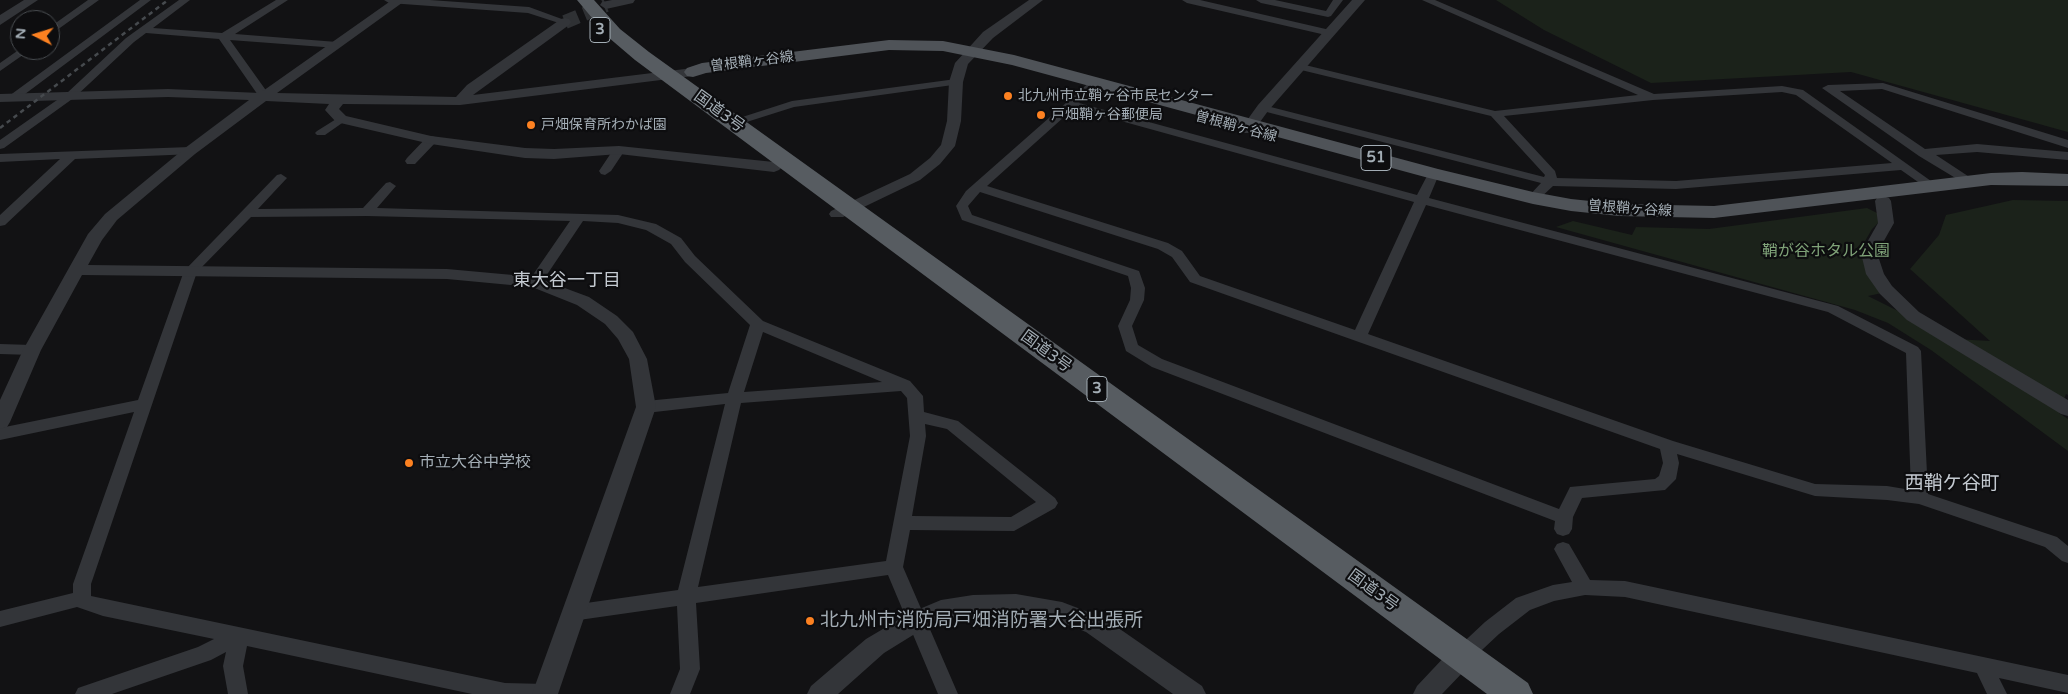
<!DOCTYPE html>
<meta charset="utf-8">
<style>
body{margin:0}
#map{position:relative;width:2068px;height:694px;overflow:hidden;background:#121214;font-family:"Varela Round",sans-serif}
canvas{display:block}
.north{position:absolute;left:10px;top:10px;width:50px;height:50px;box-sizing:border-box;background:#0d0d0f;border:1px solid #494d51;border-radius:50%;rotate:275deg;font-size:14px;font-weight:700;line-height:20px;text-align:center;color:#a3adb5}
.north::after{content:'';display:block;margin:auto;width:18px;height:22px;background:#fc8121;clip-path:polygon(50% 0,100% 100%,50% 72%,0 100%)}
</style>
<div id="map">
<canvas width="2068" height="694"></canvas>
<div class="north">N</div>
</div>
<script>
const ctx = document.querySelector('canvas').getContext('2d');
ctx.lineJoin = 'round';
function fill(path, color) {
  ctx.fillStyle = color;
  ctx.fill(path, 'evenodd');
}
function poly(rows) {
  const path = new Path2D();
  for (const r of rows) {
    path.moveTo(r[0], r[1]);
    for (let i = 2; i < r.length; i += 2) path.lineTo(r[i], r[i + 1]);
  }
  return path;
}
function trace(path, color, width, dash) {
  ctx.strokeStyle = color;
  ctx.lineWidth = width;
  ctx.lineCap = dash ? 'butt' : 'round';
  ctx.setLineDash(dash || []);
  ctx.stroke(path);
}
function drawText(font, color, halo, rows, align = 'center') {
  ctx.font = font + ' "Varela Round","Noto Sans JP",sans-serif';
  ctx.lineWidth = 4.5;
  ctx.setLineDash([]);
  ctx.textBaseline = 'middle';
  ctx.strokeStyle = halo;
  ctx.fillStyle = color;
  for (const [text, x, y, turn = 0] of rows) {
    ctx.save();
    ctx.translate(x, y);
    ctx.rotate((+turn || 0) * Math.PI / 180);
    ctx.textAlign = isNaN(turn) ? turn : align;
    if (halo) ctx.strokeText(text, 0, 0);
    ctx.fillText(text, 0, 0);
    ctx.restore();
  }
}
fill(poly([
 [1496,0,2068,0,2068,132,1851,72,1651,83,1544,30],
 [2013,200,2068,201,2068,395,2066,394,2059,413,2068,419,2068,451,1931,350,1888,323,1855,310,1556,227,1573,221,1632,235,1636,227,1709,229,1867,208,1879,214,1880,221,1872,229,1864,243,1863,250,1882,293,1868,296,1900,312,1938,338,1990,341,1910,269,1939,235,1946,215]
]), '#1b221a');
trace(poly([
 [565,22,606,5]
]), '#2f3134', 14, [14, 7]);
fill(poly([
 [88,0,99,0,50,35,50,27,88,0],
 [140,0,151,0,17,100,9,100,7,98,9,96,140,0],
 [179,0,190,0,153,28,222,33,276,0,288,0,235,34,337,42,342,45,337,48,230,40,270,96,264,99,260,98,219,39,146,33,134,42,75,97,4,148,0,149,0,140,67,93,126,38,179,0],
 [384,0,430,0,529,7,570,22,565,25,528,13,389,3,384,0],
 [1182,0,1200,0,1330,30,1335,33,1330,36,1187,3,1182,0],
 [1256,0,1275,0,1326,11,1333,0,1343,0,1331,16,1328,17,1261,3,1256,0],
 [1422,0,1435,0,1654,94,1782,86,1803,90,1938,186,1936,189,1928,189,1901,170,1676,189,1553,186,1537,201,1533,202,1527,198,1541,183,1259,110,1257,108,1263,105,1544,177,1545,175,1491,116,1297,69,1296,67,1301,64,1495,111,1638,95,1422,0],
 [1782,92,1796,95,1892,163,1676,181,1557,178,1555,171,1504,116,1653,100,1782,92],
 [20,49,30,50,0,71,0,63,20,49],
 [956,79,960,80,961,82,960,84,794,107,734,126,728,123,730,121,792,101,956,79],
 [1096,79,1101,82,1079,103,1417,195,1427,176,1435,176,1437,179,1429,198,1838,306,1918,347,1921,351,1928,494,2057,537,2068,546,2068,563,2062,561,2045,547,1919,504,1887,500,1815,496,1677,454,1679,463,1676,479,1665,490,1582,498,1573,517,1572,529,1569,534,1563,536,1557,534,1554,529,1555,521,1152,367,1126,351,1118,326,1130,300,1131,288,1128,276,962,220,956,206,966,191,1092,80,1096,79],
 [1074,108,1414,202,1355,330,1200,276,1182,251,1168,243,987,186,1074,108],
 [980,192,1158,249,1172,257,1190,282,1660,449,1663,463,1659,476,1655,479,1570,487,1559,509,1162,359,1138,345,1132,326,1144,300,1145,288,1139,271,972,215,968,206,980,192],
 [1426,205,1828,312,1906,353,1911,490,1887,486,1815,484,1673,441,1368,334,1426,205],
 [1883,83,2068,140,2068,148,1882,89,1840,91,1925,149,1977,144,2068,152,2068,160,1977,152,1936,155,1977,182,1971,186,1967,185,1919,156,1822,88,1828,85,1883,83],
 [341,116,347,119,345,121,325,135,317,135,315,133,317,131,341,116],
 [431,136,435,137,437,140,435,143,415,164,407,164,405,161,407,158,427,137,431,136],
 [619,146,625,150,611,171,605,175,601,174,599,171,613,150,619,146],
 [190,147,194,148,196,151,194,154,75,159,5,225,0,226,0,215,60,159,0,162,0,154,190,147],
 [281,174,287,178,258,209,363,208,386,183,390,182,396,186,377,208,618,215,656,224,681,238,695,256,763,321,910,381,923,396,924,412,958,421,1055,498,1058,503,1055,508,1014,531,910,530,903,567,958,694,938,694,888,575,696,603,700,669,690,694,670,694,680,669,677,606,572,621,565,619,562,613,565,607,572,605,678,590,725,404,646,413,640,411,638,407,640,403,646,401,728,393,750,325,685,262,671,244,646,230,618,223,583,221,540,285,535,286,530,285,528,282,570,221,367,216,251,217,197,272,91,584,91,596,505,683,545,684,552,687,555,694,472,694,247,646,243,666,248,694,228,694,223,666,226,652,211,660,112,694,75,694,78,688,198,647,214,639,103,616,77,607,0,627,0,611,73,593,73,584,134,412,0,440,0,428,138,400,184,271,277,175,281,174],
 [763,332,882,382,744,392,763,332],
 [901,391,907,398,910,436,886,561,698,587,741,403,901,391],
 [925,424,947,429,1036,502,1011,517,912,516,926,436,925,424],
 [0,344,32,345,37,346,40,350,37,354,32,355,0,354,0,344],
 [1563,542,1569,544,1590,580,1625,581,2068,675,2068,693,1999,678,2007,694,1987,694,1977,673,1625,597,1585,595,1554,601,1530,610,1499,634,1467,664,1460,667,1453,664,1450,658,1453,652,1485,622,1516,598,1553,585,1572,582,1554,549,1557,544,1563,542]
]), '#333539');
fill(poly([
 [24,0,38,0,0,25,0,15,24,0],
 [392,0,406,0,277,93,456,97,467,85,561,19,565,18,569,19,571,22,569,25,473,95,693,68,700,72,693,76,460,105,343,104,339,109,346,116,431,136,525,148,554,149,619,146,774,162,779,164,782,167,779,170,774,172,619,154,554,159,525,158,431,144,336,122,325,110,329,104,266,101,195,154,117,220,102,240,88,265,447,269,535,277,589,297,617,316,633,332,647,359,656,407,558,694,532,694,636,407,629,359,618,339,605,324,577,305,532,287,447,279,82,275,41,350,10,422,7,427,0,429,0,400,23,350,88,234,105,214,185,148,249,100,168,97,0,102,0,94,168,89,260,93,392,0],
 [612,0,635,0,633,3,606,9,600,5,602,2,612,0],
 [1029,0,1043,0,993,38,968,64,963,82,961,121,955,146,940,164,920,180,843,217,831,217,829,214,831,211,910,174,930,158,941,145,947,121,949,82,955,63,983,32,1029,0],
 [1352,0,1365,0,1268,111,1252,133,1242,133,1240,130,1258,105,1352,0],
 [1883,196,1889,198,1891,201,1894,223,1877,253,1884,274,1892,286,1919,312,2068,400,2068,416,2061,414,1907,320,1880,294,1866,274,1861,253,1878,223,1875,201,1877,198,1883,196],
 [1016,594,1062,602,1104,618,1202,686,1206,694,1173,694,1086,632,1060,622,1016,614,973,615,944,619,926,627,884,653,838,694,807,694,811,686,866,639,910,613,941,600,973,595,1016,594],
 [1457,650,1466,653,1469,661,1466,669,1442,694,1413,694,1417,686,1448,653,1457,650]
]), '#333539');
fill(poly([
 [889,40,943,41,1014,55,1438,169,1533,192,1571,199,1619,204,1714,206,1991,173,2022,172,2068,174,2068,186,1991,185,1714,218,1619,216,1571,211,1533,204,1425,177,1012,65,943,51,889,50,706,73,693,77,687,76,684,72,687,68,702,63,889,40]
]), '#4f5358');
fill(poly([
 [577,0,594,0,620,29,649,52,1528,683,1533,694,1487,694,635,60,608,37,577,0]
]), '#575c61');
trace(poly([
 [0,128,168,0]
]), '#464a4e', 2.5, [4.5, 4]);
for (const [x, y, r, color] of [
 [1008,96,5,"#fc8121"],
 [1041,115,5,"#fc8121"],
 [531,125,5,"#fc8121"],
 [409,463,5,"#fc8121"],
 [810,621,5,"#fc8121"]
]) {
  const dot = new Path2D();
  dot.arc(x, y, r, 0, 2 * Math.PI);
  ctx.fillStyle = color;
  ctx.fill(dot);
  trace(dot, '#0d0d0f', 2);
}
drawText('14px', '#a3adb5', '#0d0d0f', [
 ["曽根鞘ヶ谷線",752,62,-7],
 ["曽根鞘ヶ谷線",1236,127,15],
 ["曽根鞘ヶ谷線",1630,209,4]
]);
drawText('14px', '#a3adb5', '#0d0d0f', [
 ["北九州市立鞘ヶ谷市民センター",1018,96],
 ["戸畑鞘ヶ谷郵便局",1051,115],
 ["戸畑保育所わかば園",541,125]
], 'left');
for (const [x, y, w] of [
 [600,30,20],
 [1376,158,30],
 [1097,389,20]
]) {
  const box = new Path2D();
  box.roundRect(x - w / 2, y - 12.5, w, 25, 4);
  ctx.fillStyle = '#0d0d0f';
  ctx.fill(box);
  trace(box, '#a3adb5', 1);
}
drawText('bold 15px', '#a3adb5', null, [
 ["3",600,30],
 ["51",1376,158],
 ["3",1097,389]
]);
drawText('16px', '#a3adb5', '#0d0d0f', [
 ["国道3号",719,112,36],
 ["国道3号",1046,352,36],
 ["国道3号",1373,591,36]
]);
drawText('16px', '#7fa278', '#0d0d0f', [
 ["鞘が谷ホタル公園",1826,252]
]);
drawText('16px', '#a3adb5', '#0d0d0f', [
 ["市立大谷中学校",419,463]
], 'left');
drawText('18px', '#c4cad1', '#0d0d0f', [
 ["東大谷一丁目",567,281]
]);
drawText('19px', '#c4cad1', '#0d0d0f', [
 ["西鞘ケ谷町",1952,484]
]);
drawText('19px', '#a3adb5', '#0d0d0f', [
 ["北九州市消防局戸畑消防署大谷出張所",820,621]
], 'left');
</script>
